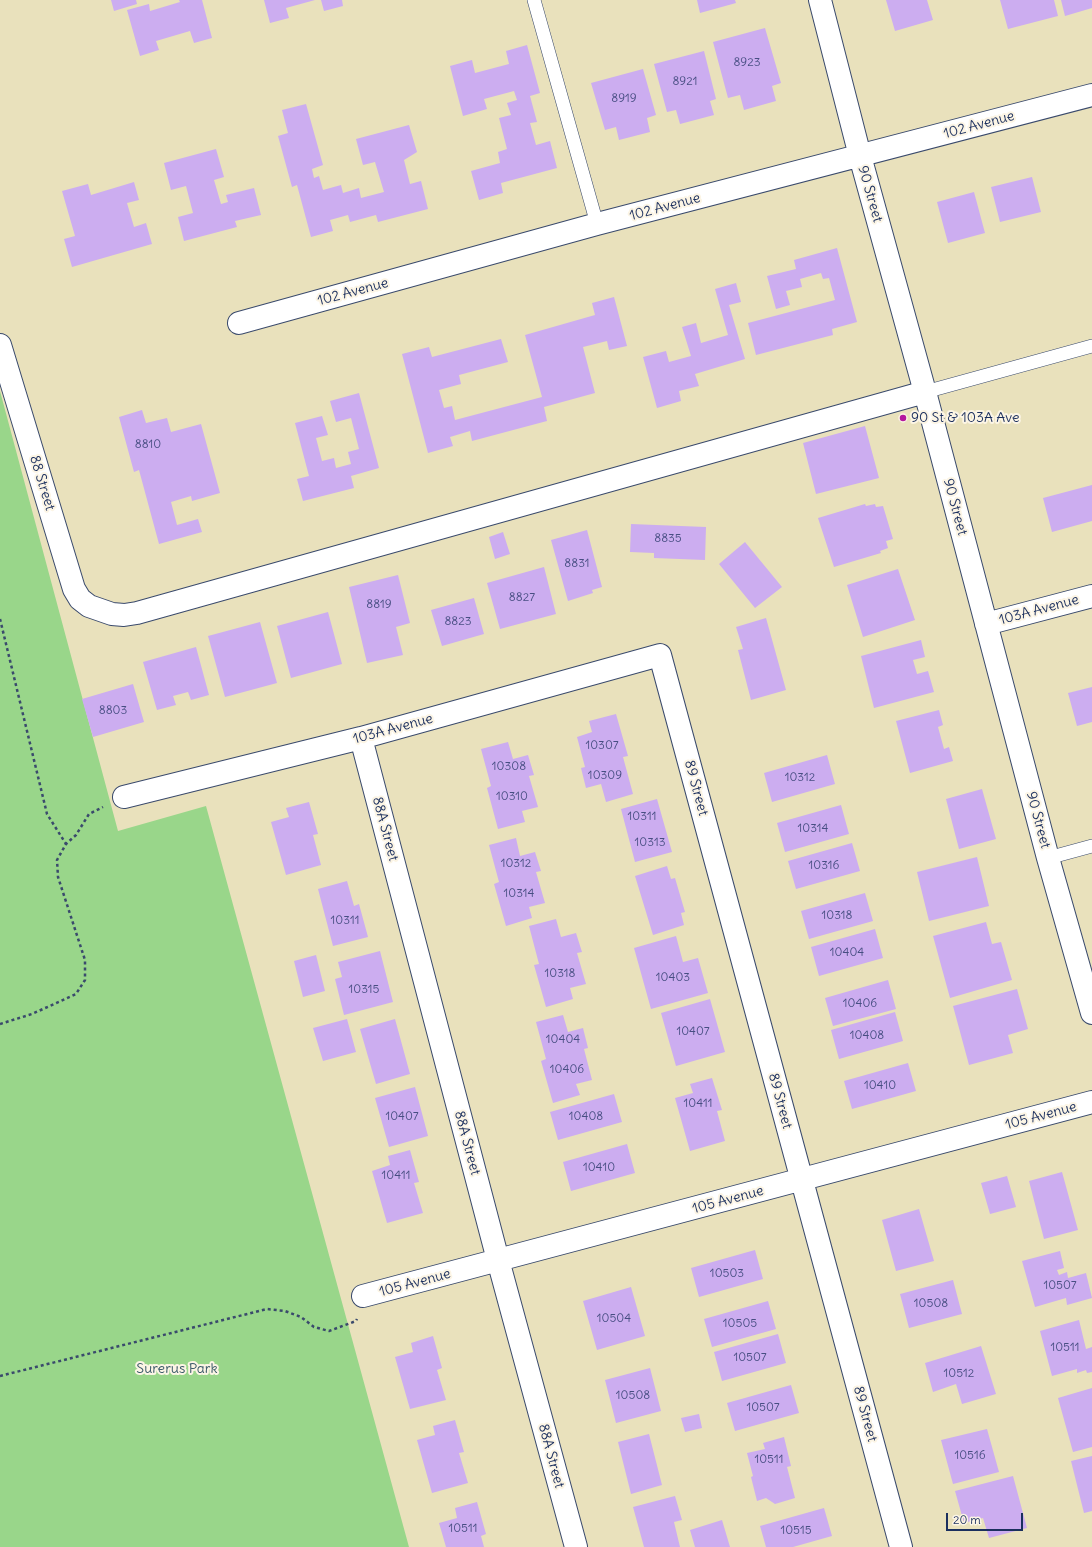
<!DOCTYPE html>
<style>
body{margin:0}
#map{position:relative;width:1092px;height:1547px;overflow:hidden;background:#e9e1bc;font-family:Delius,sans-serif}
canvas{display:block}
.scale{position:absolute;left:946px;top:1513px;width:77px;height:18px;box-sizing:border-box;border:2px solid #1b2f5e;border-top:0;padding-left:5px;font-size:12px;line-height:14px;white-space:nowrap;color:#1b2f5e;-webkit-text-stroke:3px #fcf5e5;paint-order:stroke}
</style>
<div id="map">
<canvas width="1092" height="1547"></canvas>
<div class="scale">20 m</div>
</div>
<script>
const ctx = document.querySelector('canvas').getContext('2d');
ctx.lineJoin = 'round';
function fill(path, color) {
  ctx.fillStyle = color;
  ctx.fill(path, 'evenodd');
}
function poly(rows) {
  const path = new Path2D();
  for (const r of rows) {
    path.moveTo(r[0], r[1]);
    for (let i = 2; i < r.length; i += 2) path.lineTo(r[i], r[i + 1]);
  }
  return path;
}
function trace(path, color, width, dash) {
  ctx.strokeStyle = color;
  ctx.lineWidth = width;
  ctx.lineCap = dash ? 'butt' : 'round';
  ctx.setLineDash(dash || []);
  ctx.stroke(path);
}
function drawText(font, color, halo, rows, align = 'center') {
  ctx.font = font + ' Delius,sans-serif';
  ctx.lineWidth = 4;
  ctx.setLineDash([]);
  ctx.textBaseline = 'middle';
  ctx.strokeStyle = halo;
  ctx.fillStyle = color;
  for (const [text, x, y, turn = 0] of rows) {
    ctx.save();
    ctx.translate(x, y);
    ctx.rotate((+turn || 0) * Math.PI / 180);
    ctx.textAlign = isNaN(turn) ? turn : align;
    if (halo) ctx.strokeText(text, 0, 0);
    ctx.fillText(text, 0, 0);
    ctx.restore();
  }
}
fill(poly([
 [0,391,118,831,206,806,409,1547,0,1547]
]), '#99d68a');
fill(poly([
 [111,0,136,0,137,4,114,11],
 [179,0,202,0,212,38,194,43,190,31,156,41,159,50,140,56,127,10,149,4,150,11,180,2],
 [264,0,315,0,286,8,289,18,270,23],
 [321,0,342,0,343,6,324,11],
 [697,0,735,0,736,3,700,13],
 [886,0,927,0,933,20,895,31],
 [1000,0,1054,0,1058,16,1008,29],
 [1061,0,1092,0,1092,8,1065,16],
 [765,28,781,83,772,86,776,101,744,110,740,95,728,98,713,42],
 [527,45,540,93,530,96,537,122,530,123,536,145,550,141,557,168,501,183,503,193,479,200,471,171,500,163,498,152,507,149,499,118,511,115,507,103,517,100,514,91,484,99,487,109,463,116,450,66,472,60,475,73,509,64,506,51],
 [704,51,716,99,710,101,714,115,680,124,676,110,667,112,654,64],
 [643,69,656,115,647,118,650,132,619,140,616,127,605,130,591,83],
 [306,104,323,165,312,169,314,178,319,176,323,190,341,185,343,193,359,188,361,198,384,192,375,162,363,165,356,139,409,125,417,152,404,160,410,184,421,181,428,209,378,222,376,215,350,222,348,215,330,220,333,231,311,237,297,185,292,187,278,136,288,133,282,110],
 [216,149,224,177,214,180,221,204,228,202,226,195,254,188,261,215,235,221,237,227,184,241,178,217,193,213,186,186,171,190,164,163],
 [1032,177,1041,212,1000,222,991,187],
 [134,182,139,200,127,203,134,227,146,223,152,244,72,267,64,239,75,236,62,191,88,184,91,195],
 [974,192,985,233,948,243,937,202],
 [837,248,857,322,832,329,833,335,756,355,748,323,835,300,829,278,823,279,821,273,800,279,802,287,786,291,790,305,776,309,767,276,796,269,794,260],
 [736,283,741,302,729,305,745,359,695,374,699,386,679,391,681,401,657,408,643,357,666,351,669,362,691,356,682,327,696,323,701,343,728,335,715,289],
 [614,297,627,346,609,350,607,341,583,347,595,393,544,407,547,421,472,441,470,431,450,437,453,446,428,453,402,354,429,347,432,357,501,339,508,362,459,375,461,384,439,390,444,408,452,406,455,420,542,397,525,335,595,315,592,303],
 [359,393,379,468,351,476,354,488,303,501,297,479,309,476,295,423,322,416,328,435,316,438,322,461,334,458,336,468,351,464,348,452,359,449,351,418,336,422,330,401],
 [142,410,146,423,167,418,171,432,201,424,220,493,192,501,191,496,171,502,177,525,198,519,202,532,159,544,139,470,134,472,119,417],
 [865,426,879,478,816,494,803,443],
 [1092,485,1092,521,1052,532,1043,498],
 [865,504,866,506,875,504,876,507,883,506,893,539,886,541,888,548,880,551,881,553,834,567,818,518],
 [631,524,706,527,705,560,654,558,654,553,630,552],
 [587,530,602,587,592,590,593,593,568,601,551,540],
 [503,532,510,554,495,559,489,537],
 [745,542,782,587,755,608,719,564],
 [544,567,556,614,500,629,487,583],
 [898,569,915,620,863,637,847,585],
 [398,575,410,623,396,627,403,655,367,663,349,587],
 [474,598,484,634,442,646,431,610],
 [328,612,342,664,291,678,277,626],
 [766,618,786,690,751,700,738,650,743,649,736,627],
 [260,622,277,683,225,697,208,636],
 [921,640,925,657,913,660,917,674,928,671,934,692,874,708,861,656],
 [196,647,209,695,191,700,188,692,173,696,176,705,157,710,143,662],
 [133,684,144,722,93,737,82,699],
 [1092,687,1092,722,1077,726,1068,693],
 [939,710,943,725,938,727,944,749,949,747,953,761,910,773,896,721],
 [616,714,628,756,623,757,633,794,606,802,601,784,586,788,581,768,585,767,577,737,592,732,589,721],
 [508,742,513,759,528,755,534,775,529,776,538,807,522,811,525,822,498,829,487,788,491,786,481,749],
 [827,755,835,784,772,802,764,773],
 [982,789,996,839,959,849,946,799],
 [657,799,672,852,635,862,621,809],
 [309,802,318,834,313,835,321,865,286,875,271,822,289,817,286,808],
 [841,805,849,834,785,852,777,823],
 [516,838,520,856,535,852,541,871,536,872,545,903,529,907,532,918,506,926,494,884,499,882,489,845],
 [852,843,860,871,796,889,788,861],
 [977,857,989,906,929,921,917,872],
 [667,866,671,879,675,878,685,912,681,913,684,925,653,935,635,876],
 [347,881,354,906,359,904,368,937,333,946,318,889],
 [865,893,873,921,809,939,801,911],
 [556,919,561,937,576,933,582,952,577,953,586,984,570,988,573,999,546,1007,534,965,539,964,529,926],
 [986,922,992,944,1001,942,1012,980,950,998,933,936],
 [875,929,883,958,819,976,811,947],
 [676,936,683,962,698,958,708,993,651,1009,634,948],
 [380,951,393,1002,344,1015,335,979,342,977,338,962],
 [316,955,325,991,303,997,294,961],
 [888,980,896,1009,833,1026,825,998],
 [1017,989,1028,1029,1008,1035,1013,1053,969,1065,953,1006],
 [710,999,725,1052,676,1066,661,1013],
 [895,1012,903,1041,839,1059,831,1030],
 [563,1015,568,1032,583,1028,588,1048,584,1049,592,1080,576,1084,580,1095,553,1103,541,1061,546,1059,536,1022],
 [347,1019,356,1052,323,1061,313,1028],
 [395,1019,410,1074,376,1084,360,1029],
 [908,1063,916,1091,852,1109,844,1081],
 [712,1078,722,1110,717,1111,725,1141,690,1151,675,1098,693,1093,690,1084],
 [415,1087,428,1136,389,1147,375,1098],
 [614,1094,622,1122,558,1140,550,1112],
 [627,1144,635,1173,571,1191,563,1162],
 [410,1150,419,1182,414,1183,423,1213,387,1223,372,1171,390,1165,388,1156],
 [1062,1172,1078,1230,1044,1239,1029,1181],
 [1007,1176,1016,1207,990,1214,981,1183],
 [919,1209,934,1261,896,1271,882,1220],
 [755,1250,763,1279,699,1297,691,1268],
 [1060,1251,1064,1268,1057,1270,1059,1275,1067,1272,1068,1278,1086,1273,1092,1298,1067,1305,1066,1298,1035,1307,1022,1261],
 [953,1280,962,1314,909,1328,900,1294],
 [631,1287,645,1336,597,1350,583,1301],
 [768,1301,776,1329,712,1347,704,1319],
 [1079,1320,1086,1349,1092,1347,1092,1372,1087,1373,1086,1370,1077,1373,1077,1369,1052,1376,1040,1331],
 [778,1334,786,1363,722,1381,714,1352],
 [433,1336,442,1368,437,1370,446,1400,410,1409,395,1357,413,1352,411,1343],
 [981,1346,996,1394,962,1404,956,1384,933,1392,925,1363],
 [650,1368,661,1411,616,1423,605,1380],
 [791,1385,799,1413,735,1431,727,1403],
 [1092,1388,1092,1447,1073,1452,1058,1398],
 [699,1414,702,1428,685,1432,681,1418],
 [455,1420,464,1452,459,1453,468,1483,432,1493,417,1440,435,1435,433,1426],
 [987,1429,999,1472,953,1484,941,1440],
 [649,1434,662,1485,631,1494,618,1442],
 [784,1437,791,1466,787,1467,795,1498,775,1504,766,1498,757,1501,751,1477,753,1476,747,1453,765,1449,763,1443],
 [1092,1456,1092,1511,1084,1513,1071,1461],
 [1013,1476,1027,1528,989,1538,983,1518,964,1523,955,1491],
 [675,1496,682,1520,674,1522,680,1547,644,1547,633,1507],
 [477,1502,486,1534,481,1536,484,1547,446,1547,439,1523,457,1518,455,1508],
 [824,1508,832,1536,793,1547,766,1547,760,1526],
 [722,1520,730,1547,695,1547,690,1530]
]), '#ccadf0');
const service = poly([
 [534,0,597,224],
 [925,392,1092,346],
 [1048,858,1092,846]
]);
const minor = poly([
 [820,0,860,156,925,392,1048,858,1092,1013],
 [239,323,597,224,1092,95],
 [0,345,74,589,80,599,89,606,112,614,124,615,137,613,925,392],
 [986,624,1092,596],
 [361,738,498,1260,576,1547],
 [124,797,361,738,660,655,901,1547],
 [363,1296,1092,1102]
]);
trace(service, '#3a4a6c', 14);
trace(minor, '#3a4a6c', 24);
trace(poly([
 [0,619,47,814,66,844],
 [0,1024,32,1014,76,994,85,980,85,960,58,877,57,860,66,844,76,835,89,814,103,807],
 [0,1376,267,1309,285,1311,301,1317,314,1327,329,1331,356,1321,357,1319]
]), '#3a4a6c', 2.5, [3, 3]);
trace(service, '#fff', 13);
trace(minor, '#fff', 22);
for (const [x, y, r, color] of [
 [903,418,4,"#b5179e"]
]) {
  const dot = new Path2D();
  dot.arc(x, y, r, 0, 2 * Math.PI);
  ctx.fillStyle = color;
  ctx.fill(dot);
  trace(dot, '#fcf5e5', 1.5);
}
drawText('12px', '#474e82', null, [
 ["8923",747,63],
 ["8921",685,82],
 ["8919",624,99],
 ["8810",148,445],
 ["8835",668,539],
 ["8831",577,564],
 ["8827",522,598],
 ["8819",379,605],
 ["8823",458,622],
 ["8803",113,711],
 ["10307",602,746],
 ["10308",509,767],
 ["10309",605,776],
 ["10312",800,778],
 ["10310",512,797],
 ["10311",642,817],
 ["10314",813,829],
 ["10313",650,843],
 ["10312",516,864],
 ["10316",824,866],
 ["10314",519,894],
 ["10318",837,916],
 ["10311",345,921],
 ["10404",847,953],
 ["10318",560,974],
 ["10403",673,978],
 ["10315",364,990],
 ["10406",860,1004],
 ["10407",693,1032],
 ["10408",867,1036],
 ["10404",563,1040],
 ["10406",567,1070],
 ["10410",880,1086],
 ["10411",698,1104],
 ["10407",402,1117],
 ["10408",586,1117],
 ["10410",599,1168],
 ["10411",396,1176],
 ["10503",727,1274],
 ["10507",1060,1286],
 ["10508",931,1304],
 ["10504",614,1319],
 ["10505",740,1324],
 ["10511",1065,1348],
 ["10507",750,1358],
 ["10512",959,1374],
 ["10508",633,1396],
 ["10507",763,1408],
 ["10516",970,1456],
 ["10511",769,1460],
 ["10511",463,1529],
 ["10515",796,1531]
]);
drawText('14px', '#1b2f5e', '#fcf5e5', [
 ["102 Avenue",979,125,-15],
 ["90 Street",870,194,74],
 ["102 Avenue",665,207,-15],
 ["102 Avenue",353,292,-15],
 ["88 Street",42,483,73],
 ["90 Street",955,507,75],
 ["103A Avenue",1039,610,-15],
 ["103A Avenue",393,729,-15],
 ["89 Street",696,788,75],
 ["90 Street",1038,820,75],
 ["88A Street",385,829,75],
 ["89 Street",780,1101,75],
 ["105 Avenue",1041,1116,-15],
 ["88A Street",467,1143,75],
 ["105 Avenue",728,1200,-15],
 ["105 Avenue",415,1283,-15],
 ["89 Street",865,1414,75],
 ["88A Street",551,1456,75]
]);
drawText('14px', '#1b2f5e', '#fcf5e5', [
 ["90 St & 103A Ave",911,418]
], 'left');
drawText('14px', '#3a5969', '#fcf5e5', [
 ["Surerus Park",177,1369]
]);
</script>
